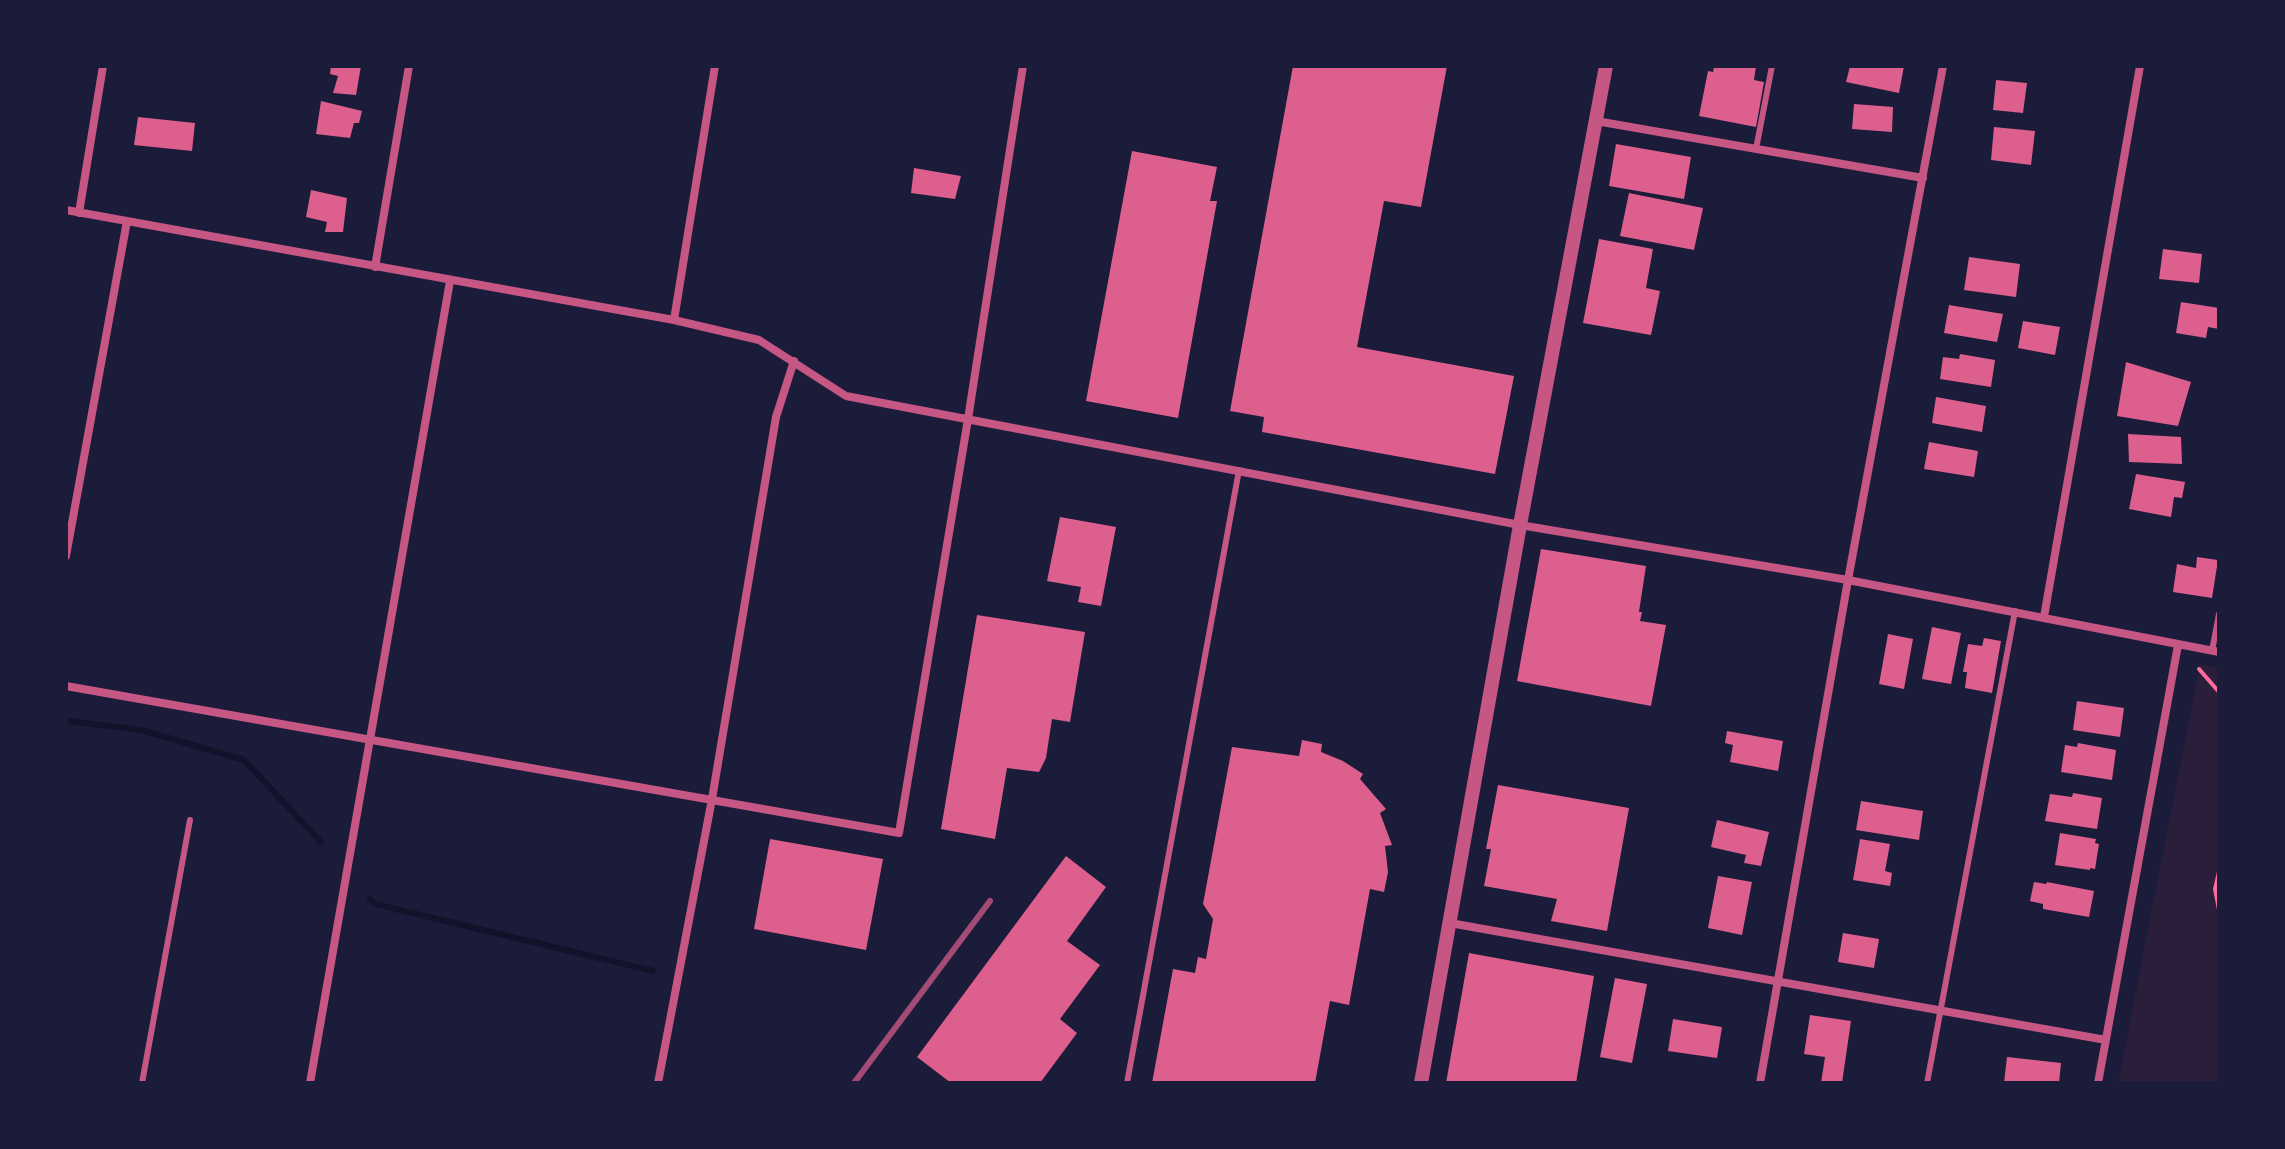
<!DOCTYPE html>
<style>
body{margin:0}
#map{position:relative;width:2285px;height:1149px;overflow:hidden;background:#1b1b3a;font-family:"Golos Text",sans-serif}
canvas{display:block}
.frame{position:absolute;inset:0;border:68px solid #1b1b3a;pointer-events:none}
</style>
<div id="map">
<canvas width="2285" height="1149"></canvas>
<div class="frame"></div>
</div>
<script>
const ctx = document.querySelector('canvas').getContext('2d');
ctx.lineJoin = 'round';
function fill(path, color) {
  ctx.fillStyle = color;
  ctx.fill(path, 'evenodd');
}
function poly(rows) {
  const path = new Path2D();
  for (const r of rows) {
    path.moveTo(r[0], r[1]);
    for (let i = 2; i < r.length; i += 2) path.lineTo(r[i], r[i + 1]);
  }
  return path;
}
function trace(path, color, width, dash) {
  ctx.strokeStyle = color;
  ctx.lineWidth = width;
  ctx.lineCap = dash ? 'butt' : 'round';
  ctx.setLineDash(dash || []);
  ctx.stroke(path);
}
fill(poly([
 [2200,664,2219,668,2219,1083,2118,1083]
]), '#2a1e3b');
trace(poly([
 [70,721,141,730,244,760,321,842],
 [370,899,375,904,653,971]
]), '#12122b', 6);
fill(poly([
 [331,66,361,66,356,95,333,93,338,76,330,74],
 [1293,66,1447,66,1421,207,1384,201,1357,347,1514,376,1495,474,1262,432,1264,417,1230,411],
 [1714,66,1756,66,1754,80,1764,82,1756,127,1699,116,1708,71,1713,72],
 [1850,66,1904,66,1899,93,1846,82],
 [1996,80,2027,83,2023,113,1993,110],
 [321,101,362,111,359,123,354,123,350,138,316,134],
 [1854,104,1893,107,1892,132,1852,129],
 [138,117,195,123,192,151,134,145],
 [1994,127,2035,131,2031,165,1991,160],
 [1616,144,1691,157,1684,199,1609,186],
 [1132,151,1217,167,1210,201,1217,201,1178,418,1086,401],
 [914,168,961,176,955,199,911,193],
 [311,190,347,198,343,232,325,232,327,222,306,217],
 [1629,193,1703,208,1694,250,1620,236],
 [1599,239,1653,249,1646,288,1660,291,1651,335,1583,323],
 [2163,249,2202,254,2199,283,2159,279],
 [1969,257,2020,264,2016,297,1964,290],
 [2181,302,2219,308,2219,329,2208,327,2206,338,2176,333],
 [1949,305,2003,314,1997,342,1944,333],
 [2023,321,2060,327,2055,355,2018,348],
 [1960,354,1995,360,1991,387,1940,379,1943,357,1959,359],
 [2126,362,2191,382,2178,426,2117,416],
 [1936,397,1986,406,1982,432,1932,423],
 [2128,434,2181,437,2182,464,2129,462],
 [1929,442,1978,451,1974,477,1924,469],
 [2136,474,2185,482,2182,498,2174,497,2171,517,2129,509],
 [1060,517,1116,527,1101,606,1078,602,1081,587,1047,581],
 [1541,549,1646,566,1639,612,1642,612,1640,621,1666,625,1651,706,1517,681],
 [2197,557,2218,560,2212,598,2173,592,2177,564,2196,568],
 [977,615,1085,632,1070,722,1052,719,1046,758,1039,772,1007,768,995,839,941,829],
 [1932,627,1961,633,1951,684,1922,679],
 [1888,634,1913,639,1904,689,1879,684],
 [1984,638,2001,641,1992,693,1965,688,1967,672,1963,672,1968,644,1982,646],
 [2077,701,2124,708,2120,737,2073,730],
 [1727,731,1783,741,1778,771,1730,762,1733,745,1725,743],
 [1302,740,1322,744,1321,752,1343,761,1363,774,1360,779,1386,809,1380,813,1392,845,1385,846,1388,872,1384,892,1370,889,1349,1005,1330,1001,1315,1083,1152,1083,1173,969,1195,973,1198,957,1206,959,1213,919,1203,904,1232,747,1299,756],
 [2078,743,2116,750,2112,780,2061,772,2065,745,2077,747],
 [1498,785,1629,808,1607,931,1551,921,1557,899,1484,886,1491,849,1486,849],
 [2073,793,2102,798,2097,829,2045,821,2050,794,2072,797],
 [1861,801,1923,811,1919,840,1856,830],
 [1717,820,1769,832,1761,866,1744,863,1746,855,1711,847],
 [2060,833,2096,839,2095,843,2099,844,2095,869,2090,868,2090,870,2055,865],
 [770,839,883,859,866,950,754,929],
 [1860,839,1890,844,1885,871,1892,873,1890,886,1853,880],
 [1066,856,1106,887,1067,941,1100,965,1060,1019,1077,1033,1040,1083,951,1083,917,1057],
 [1718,876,1752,882,1742,935,1708,928],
 [2034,882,2046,884,2047,882,2094,891,2089,917,2043,909,2043,904,2030,901],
 [1843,933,1879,939,1874,968,1838,962],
 [1469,953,1594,976,1576,1083,1446,1083],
 [1615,978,1647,984,1632,1063,1600,1057],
 [1810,1015,1851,1021,1842,1083,1821,1083,1825,1057,1804,1054],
 [1673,1019,1722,1027,1717,1058,1668,1051],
 [2007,1057,2061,1063,2059,1083,2004,1083]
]), '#dd5f8e');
trace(poly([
 [2199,669,2219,692],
 [2219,872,2215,889,2219,910]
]), '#ff6b9d', 4);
trace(poly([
 [1756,149,1772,66],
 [2212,651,2219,614],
 [142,1083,190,820],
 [1127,1083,1239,470],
 [1927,1083,2015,611]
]), '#c65784', 6);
trace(poly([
 [1596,121,1923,178],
 [66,210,674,320,759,340,846,396,1520,525,1848,580,2219,652],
 [79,213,103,66],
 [375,267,409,66],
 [674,320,715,66],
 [66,556,127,221],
 [2044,617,2140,66],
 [66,686,899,833,968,419,1023,66],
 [1450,923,2106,1040],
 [310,1083,450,281],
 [658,1083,712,799,776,417,794,361],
 [1760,1083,1848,580,1943,66],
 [2098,1083,2178,645]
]), '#c65784', 8);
trace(poly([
 [1421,1083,1520,525,1606,66]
]), '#c65784', 14);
trace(poly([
 [854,1083,990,901]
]), '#a44b75', 6);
</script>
